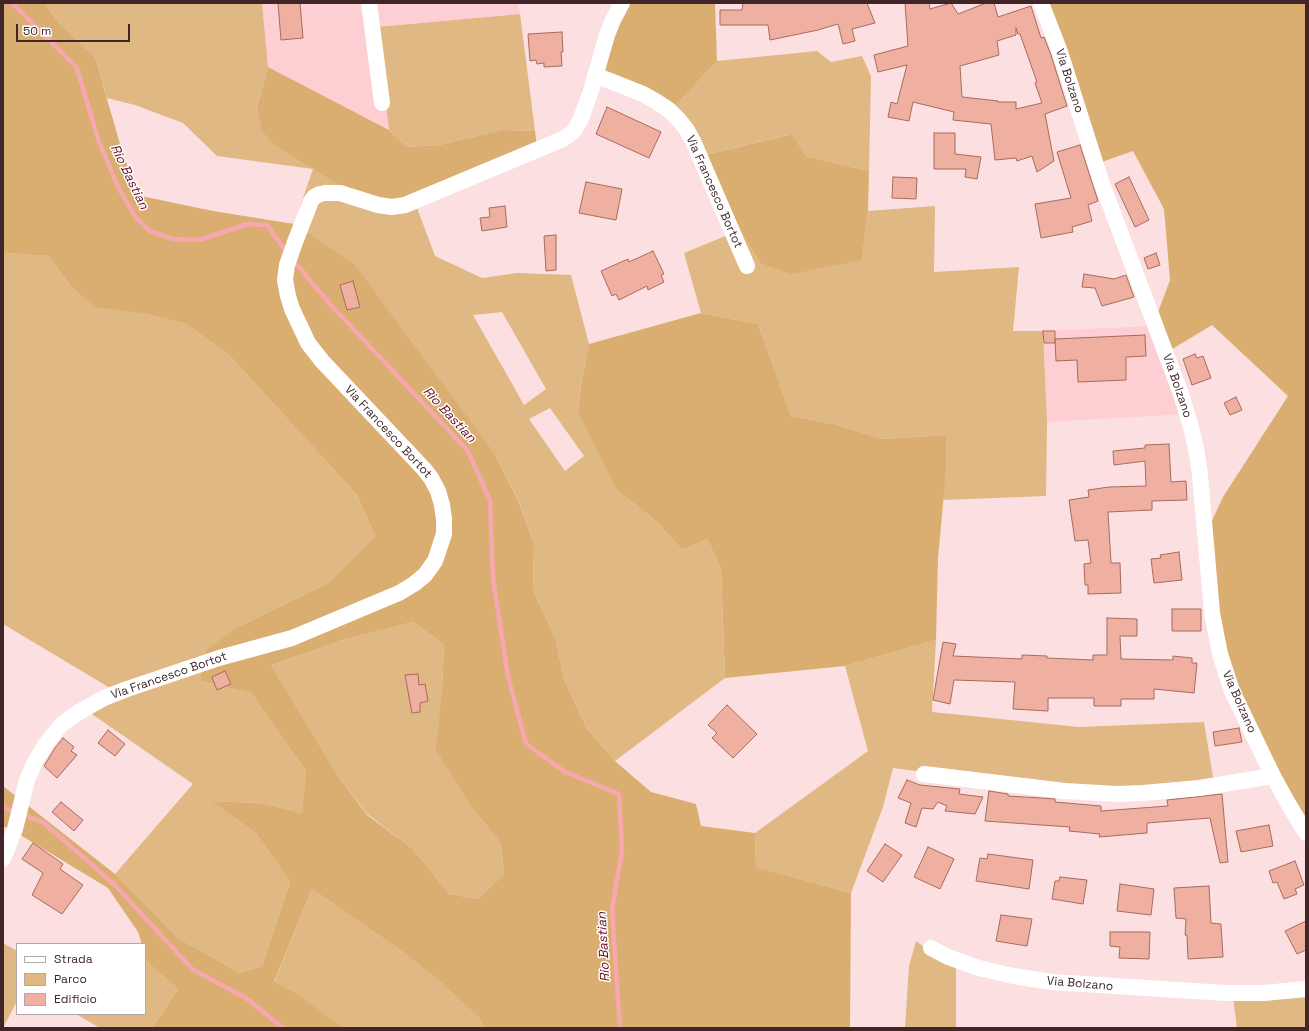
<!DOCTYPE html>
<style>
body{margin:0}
#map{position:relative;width:1309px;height:1031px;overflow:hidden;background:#fbdfe1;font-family:"Space Grotesk",sans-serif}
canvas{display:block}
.frame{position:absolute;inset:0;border:4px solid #402628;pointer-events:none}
.legend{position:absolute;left:16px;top:943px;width:130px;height:72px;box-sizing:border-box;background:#fff;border:1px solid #b3a8a9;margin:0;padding:5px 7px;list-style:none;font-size:12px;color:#402628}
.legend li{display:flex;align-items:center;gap:8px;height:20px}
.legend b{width:20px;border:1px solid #b3a8a9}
.scale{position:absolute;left:16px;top:24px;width:114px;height:18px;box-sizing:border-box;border:2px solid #402628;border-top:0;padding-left:5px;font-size:12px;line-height:14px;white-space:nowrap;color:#402628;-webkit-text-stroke:3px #fff;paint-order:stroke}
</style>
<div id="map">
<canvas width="1309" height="1031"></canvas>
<div class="frame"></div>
<ul class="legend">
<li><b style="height:5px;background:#fff"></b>Strada</li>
<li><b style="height:11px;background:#e0b883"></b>Parco</li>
<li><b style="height:11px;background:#f0b0a1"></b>Edificio</li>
</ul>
<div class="scale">50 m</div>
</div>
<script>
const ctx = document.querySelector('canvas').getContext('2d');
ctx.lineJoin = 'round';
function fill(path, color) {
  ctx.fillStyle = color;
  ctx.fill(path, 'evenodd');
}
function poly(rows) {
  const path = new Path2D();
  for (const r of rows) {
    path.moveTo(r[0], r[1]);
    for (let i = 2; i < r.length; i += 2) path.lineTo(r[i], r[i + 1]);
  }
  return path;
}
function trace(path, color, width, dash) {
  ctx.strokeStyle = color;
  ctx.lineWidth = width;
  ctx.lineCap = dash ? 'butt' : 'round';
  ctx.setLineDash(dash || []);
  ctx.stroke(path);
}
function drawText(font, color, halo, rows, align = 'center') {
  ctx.font = font + ' "Space Grotesk",sans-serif';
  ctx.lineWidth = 3;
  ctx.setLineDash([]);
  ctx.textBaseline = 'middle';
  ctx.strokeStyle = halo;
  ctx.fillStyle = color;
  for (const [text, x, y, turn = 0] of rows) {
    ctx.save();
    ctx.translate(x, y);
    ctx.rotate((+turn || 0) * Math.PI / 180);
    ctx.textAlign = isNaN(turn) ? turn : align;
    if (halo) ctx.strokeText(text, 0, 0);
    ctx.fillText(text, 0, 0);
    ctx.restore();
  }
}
fill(poly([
 [262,3,518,3,520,14,377,27,389,130,268,67],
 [1153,326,1184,414,1047,422,1043,331]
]), '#fecfd2');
fill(poly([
 [45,3,262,3,268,67,257,107,416,205,435,256,482,278,517,273,571,275,589,344,581,385,578,413,616,489,656,521,682,550,707,539,721,568,725,678,615,761,587,729,564,679,556,640,533,590,534,543,518,499,496,456,294,224,313,169,217,156,183,123,135,105,107,98,95,57,58,22],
 [502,312,546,389,524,405,473,315],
 [550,408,584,456,565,471,529,419],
 [520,14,535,131,502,130,439,145,407,147,389,130,377,27],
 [817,51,831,62,862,56,871,76,869,171,806,156,790,134,706,155,668,114,717,61],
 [935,206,934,272,1019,267,1013,331,1043,331,1047,422,1046,496,943,500,946,472,946,435,882,439,834,424,791,416,758,324,701,313,684,253,740,230,760,263,862,260,868,211],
 [3,253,48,256,70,285,142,313,186,324,229,355,357,495,375,536,330,582,236,628,200,681,251,693,306,771,302,813,261,803,210,801,256,833,290,882,262,966,240,973,178,938,115,874,193,784,89,712,110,688,3,624],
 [413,622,444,645,442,692,472,807,501,844,504,874,478,899,449,894,412,848,367,814,336,773,271,665,343,640],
 [936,640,932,712,1079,727,1204,722,1214,783,1161,790,1034,786,893,768,883,807,851,893,756,867,755,833,868,751,845,666],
 [312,889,400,950,436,978,479,1018,484,1028,342,1028,274,983],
 [916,941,929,951,956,963,956,1028,905,1028,909,966],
 [3,943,17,951,17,1001,3,1028],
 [145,955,147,962,178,989,152,1028,100,1028,76,1014,145,1014],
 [1306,991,1306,1028,1237,1028,1233,997]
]), '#e0b883');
fill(poly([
 [3,3,45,3,58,22,95,57,124,158,141,196,213,211,294,224,354,264,496,456,518,500,534,543,533,590,556,640,564,679,587,729,615,761,651,792,696,804,701,826,755,833,756,867,851,893,850,1028,484,1028,479,1018,436,978,400,950,312,889,274,982,297,994,342,1028,152,1028,178,989,147,962,145,955,145,944,142,944,138,932,108,888,22,836,3,826,3,786,115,874,178,938,240,973,262,966,290,882,256,833,210,801,261,803,302,813,306,771,251,693,200,681,207,650,236,628,330,582,375,536,357,495,229,355,186,324,142,313,95,307,70,285,48,256,3,253],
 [413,622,444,645,442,692,436,750,472,807,501,844,504,874,478,899,449,894,412,848,367,815,336,773,271,665,343,640],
 [617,3,715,3,717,61,668,114,594,80],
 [1043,3,1306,3,1306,824,1248,711,1225,652,1209,527,1223,497,1288,396,1212,325,1164,354,1153,326,1170,280,1164,209,1133,151,1099,163],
 [268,67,389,130,407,147,439,145,502,130,535,131,538,154,373,208,344,188,275,145,262,131,257,107],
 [791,134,806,156,869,171,868,211,862,260,791,274,760,263,740,230,717,183,706,155],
 [701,313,758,324,791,416,834,424,882,439,946,435,946,472,938,558,936,640,845,666,725,678,721,568,707,539,682,550,656,521,616,489,578,413,581,385,589,344]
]), '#daae71');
trace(poly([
 [12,3,77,68,98,139,118,187,136,218,150,231,173,239,199,240,248,224,267,225,287,253],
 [293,260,329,303,468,451,490,501,493,579,508,676,526,744,565,772,619,794,622,851,612,909,620,1028],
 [3,805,5,808,15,812],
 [22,814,44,823,115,885,192,969,246,998,283,1028]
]), '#f7a8ae', 4.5);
const building = poly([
 [278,3,300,3,303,38,281,40,278,3],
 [743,3,867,3,875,23,852,29,855,41,843,44,838,24,818,30,770,40,768,25,720,25,720,10,742,10,743,3],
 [905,3,929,3,930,9,951,3,958,14,986,3,994,3,998,17,1031,6,1041,38,1044,37,1051,55,1067,106,1045,114,1054,161,1037,172,1032,156,1017,161,1016,158,995,160,991,124,953,120,954,112,913,102,909,121,888,117,891,102,897,104,907,65,878,72,874,55,908,46,905,3],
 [1016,28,1018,34,1020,34,1037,82,1035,83,1042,103,1016,109,1016,102,998,102,998,101,962,97,960,66,999,55,997,41,1016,35,1016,28],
 [562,32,563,52,561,52,562,66,544,67,544,63,537,64,536,60,530,61,528,34,562,32],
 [607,107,661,132,649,158,596,134,607,107],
 [934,133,955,133,955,154,981,157,977,179,965,177,966,169,934,169,934,133],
 [1080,145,1098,201,1088,205,1092,221,1072,227,1073,232,1041,238,1035,204,1071,198,1057,152,1080,145],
 [893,177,917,178,916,199,892,198,893,177],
 [1129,177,1149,220,1135,227,1115,184,1129,177],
 [586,182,622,189,616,220,579,213,586,182],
 [505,206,507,227,482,231,480,218,490,217,489,208,505,206],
 [556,235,556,270,546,271,544,236,556,235],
 [653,251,664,274,661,275,664,282,648,290,647,286,619,300,616,294,612,296,601,271,628,259,629,262,653,251],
 [1156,253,1160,265,1148,269,1144,258,1156,253],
 [1084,274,1114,279,1126,275,1134,297,1102,306,1095,288,1082,287,1084,274],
 [353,281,360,307,347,310,340,285,353,281],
 [1043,331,1055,331,1055,343,1044,343,1043,331],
 [1145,335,1146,356,1126,357,1126,380,1078,382,1077,360,1056,361,1055,339,1145,335],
 [1195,354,1197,358,1203,356,1211,378,1192,385,1183,359,1195,354],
 [1236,397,1242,410,1230,415,1224,403,1236,397],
 [1169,444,1171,482,1186,481,1187,500,1152,501,1152,510,1108,512,1111,563,1120,563,1121,593,1088,594,1088,585,1085,585,1084,564,1091,563,1088,540,1075,541,1069,500,1089,497,1088,490,1109,487,1146,486,1145,461,1114,465,1113,451,1145,448,1145,445,1169,444],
 [1179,552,1182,580,1154,583,1151,559,1161,558,1160,555,1179,552],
 [1172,609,1201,609,1201,631,1172,631,1172,609],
 [1107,618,1137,619,1137,636,1120,636,1121,659,1173,660,1173,656,1192,658,1192,663,1197,663,1194,693,1154,689,1154,699,1121,699,1121,706,1094,706,1094,698,1048,698,1048,711,1013,709,1015,682,954,680,950,704,933,700,943,642,956,644,953,656,1022,659,1022,655,1047,656,1047,658,1093,660,1093,655,1107,655,1107,618],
 [225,671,231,684,217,690,212,677,225,671],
 [418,674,419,685,425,684,428,701,420,703,420,712,412,713,405,675,418,674],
 [727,705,757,734,733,758,712,738,717,733,708,725,727,705],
 [1239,728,1242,742,1215,746,1213,732,1239,728],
 [108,730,125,744,115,756,98,743,108,730],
 [63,738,74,747,71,751,77,755,57,778,44,766,55,748,63,738],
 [907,780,920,785,960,789,959,794,983,797,975,814,945,811,947,806,938,802,933,809,922,808,916,827,905,823,911,803,898,798,907,780],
 [989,791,1008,794,1008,796,1041,798,1055,799,1055,802,1101,806,1101,811,1168,806,1167,800,1222,794,1228,862,1220,863,1210,818,1147,823,1147,833,1099,837,1100,834,1069,831,1070,827,985,821,989,791],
 [61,802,83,820,74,831,52,812,61,802],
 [1269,825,1273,846,1241,852,1236,831,1269,825],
 [33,843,63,864,60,869,83,885,62,914,32,895,43,873,22,859,33,843],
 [885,844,902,855,883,882,867,871,885,844],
 [928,847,954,859,940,889,914,877,928,847],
 [988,854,1033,860,1029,889,976,881,980,858,987,859,988,854],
 [1295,861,1304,885,1295,889,1297,894,1284,899,1277,882,1273,883,1269,871,1295,861],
 [1060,877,1087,880,1083,904,1052,899,1055,881,1059,881,1060,877],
 [1120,884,1154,889,1151,915,1117,911,1120,884],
 [1209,886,1211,923,1221,924,1223,957,1188,959,1187,935,1185,935,1186,919,1176,918,1174,888,1209,886],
 [1001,915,1032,919,1027,946,996,941,1001,915],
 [1306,921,1306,950,1297,954,1285,931,1306,921],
 [1110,932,1150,932,1149,959,1119,958,1120,947,1110,946,1110,932]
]);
fill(building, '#f0b0a1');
trace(building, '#a66b5d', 1);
trace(poly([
 [369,3,382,103],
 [1041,3,1060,52,1101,181,1181,394,1191,427,1196,448,1200,475,1212,613,1220,654,1232,691,1273,776,1289,805,1306,833],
 [595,75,643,94,657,102,669,110,679,120,687,130,693,141,747,266],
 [924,774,1065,791,1117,794,1143,793,1199,788,1273,776],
 [3,859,15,829,27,780,35,762,47,742,62,724,79,712,104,698,127,689,219,658,292,638,399,593,414,584,425,575,435,561,444,534,444,519,442,505,438,491,431,478,424,469,322,361,308,343,292,309,288,296,285,280,287,265,295,242,311,201,314,197,320,194,325,193,340,193,378,205,392,207,405,205,563,139,573,132,580,121,591,91,607,35,613,20,622,3],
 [931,948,948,957,979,968,1013,976,1052,982,1225,993,1264,993,1306,989]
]), '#fff', 16);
drawText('12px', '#402628', '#fff', [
 ["Via Bolzano",1069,81,72],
 ["Via Francesco Bortot",714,192,66],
 ["Via Bolzano",1177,386,71],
 ["Via Francesco Bortot",388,432,47],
 ["Via Francesco Bortot",169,676,-19],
 ["Via Bolzano",1239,702,66],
 ["Via Bolzano",1080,984,5]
]);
drawText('italic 13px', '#680c23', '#fff', [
 ["Rio Bastian",129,177,64],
 ["Rio Bastian",449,415,47],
 ["Rio Bastian",604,947,-93]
]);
</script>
